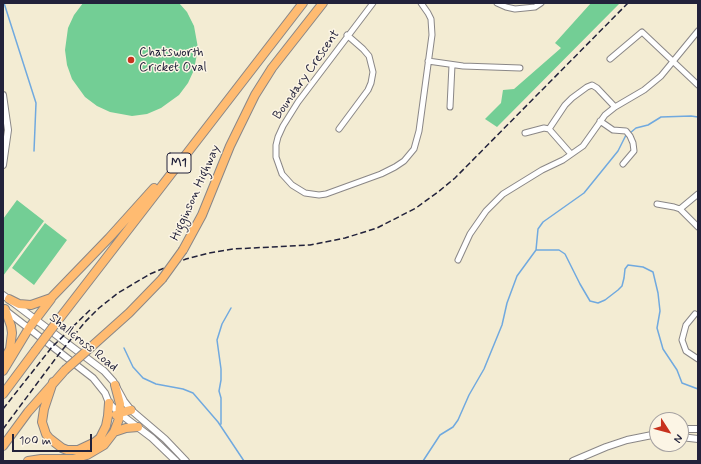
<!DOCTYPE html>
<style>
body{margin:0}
#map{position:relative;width:701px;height:464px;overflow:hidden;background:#f3ecd3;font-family:Mynerve,sans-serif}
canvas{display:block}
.frame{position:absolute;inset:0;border:4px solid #22223b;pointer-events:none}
.north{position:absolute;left:649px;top:412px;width:40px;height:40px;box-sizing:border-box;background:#fcf5e5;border:1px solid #a5a1a1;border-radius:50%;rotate:126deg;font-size:11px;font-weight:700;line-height:16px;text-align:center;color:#22223b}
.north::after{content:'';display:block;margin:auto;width:14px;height:18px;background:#c8321e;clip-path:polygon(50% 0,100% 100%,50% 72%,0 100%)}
.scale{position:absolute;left:12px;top:434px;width:80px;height:18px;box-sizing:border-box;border:2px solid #22223b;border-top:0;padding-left:5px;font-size:12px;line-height:14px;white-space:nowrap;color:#22223b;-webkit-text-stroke:3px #fcf5e5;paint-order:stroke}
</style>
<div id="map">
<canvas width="701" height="464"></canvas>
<div class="frame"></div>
<div class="north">N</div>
<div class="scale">100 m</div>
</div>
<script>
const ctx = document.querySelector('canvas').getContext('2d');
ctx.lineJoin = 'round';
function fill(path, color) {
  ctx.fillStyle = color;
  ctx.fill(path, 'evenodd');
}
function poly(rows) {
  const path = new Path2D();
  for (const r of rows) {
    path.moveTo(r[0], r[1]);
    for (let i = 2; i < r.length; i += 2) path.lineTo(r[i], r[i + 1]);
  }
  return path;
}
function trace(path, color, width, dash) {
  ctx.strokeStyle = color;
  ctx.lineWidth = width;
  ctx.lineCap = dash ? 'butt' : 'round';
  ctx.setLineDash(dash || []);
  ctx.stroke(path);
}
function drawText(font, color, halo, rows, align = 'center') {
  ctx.font = font + ' Mynerve,sans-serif';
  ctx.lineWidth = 3;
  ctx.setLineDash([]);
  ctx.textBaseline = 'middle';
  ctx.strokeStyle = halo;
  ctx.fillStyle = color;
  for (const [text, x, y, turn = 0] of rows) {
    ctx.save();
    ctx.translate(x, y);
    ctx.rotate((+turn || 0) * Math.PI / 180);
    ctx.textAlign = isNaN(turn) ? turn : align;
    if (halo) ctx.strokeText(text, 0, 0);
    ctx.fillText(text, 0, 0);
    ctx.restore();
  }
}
fill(poly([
 [83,3,179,3,187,12,194,26,198,48,194,70,188,83,179,95,161,108,147,114,132,116,110,112,97,106,85,97,72,79,67,65,65,50,68,28,74,15],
 [591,3,620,3,497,127,485,119,501,103,503,90,514,89,561,48,555,43],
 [17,200,44,221,3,276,3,219],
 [45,223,67,240,34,285,12,268]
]), '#73ce95');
trace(poly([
 [4,3,36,103,34,151],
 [630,133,636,128,648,125,661,117,691,116,698,117],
 [537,250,559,250,565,254,580,284,590,301,598,303,605,300,618,290,622,286,624,278,625,269,628,265,643,267,653,272,658,293,660,311,657,328,663,349,677,370,682,383,698,389],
 [124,348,133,367,143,378,156,384,183,389,193,393,218,422,244,461],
 [221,424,221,398,219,391,221,380,221,369,217,340,222,324,231,308],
 [423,461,440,435,453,427,458,420,469,395,484,369,502,325,507,303,517,276,536,250,538,229,543,222,584,193,618,151,626,135]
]), '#70a9df', 1.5);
const minor = poly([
 [373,3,298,102,283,126,278,137,276,145,276,157,282,174,292,185,305,193,319,195,326,194,381,174,395,167,404,161,414,149,419,131,432,35,431,19,428,13,421,3],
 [497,3,506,7,515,9,535,7,541,3],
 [610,59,642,32,698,85],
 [428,61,463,66,520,68],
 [450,107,452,65],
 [600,121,613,130,626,131,630,136,633,143,634,151,623,164],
 [339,129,368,90,371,83,373,72,369,56,363,49,347,35],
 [525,133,544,128,549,129],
 [571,154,549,129,565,105,572,98,587,87,592,85,597,88,615,107],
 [657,204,674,207,680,209,698,227],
 [680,209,698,194],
 [458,260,470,234,486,211,503,194,542,170,563,160,583,146,605,115,615,107,644,90,661,76,698,31],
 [695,314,686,325,682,340,686,351,698,359]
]);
const tertiary = poly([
 [3,95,8,130,3,165],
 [3,295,104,371,113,381,124,401,131,410,165,439,186,461],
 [5,310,93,378,105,393,109,403,119,413,152,438,176,461],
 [681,429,698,429],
 [681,437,698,439],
 [573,461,606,447,627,440,657,434]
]);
const trunk = poly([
 [183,250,202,215,230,146,255,95,272,68,323,3],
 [9,299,19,304,31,305,51,298,109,238,154,188],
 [56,323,303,3],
 [91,347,129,313,162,279],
 [4,360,10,349,12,333,11,326,5,309],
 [3,371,29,328,51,299],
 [53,382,44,409,42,422,46,434,49,438,62,448,67,450,78,450,95,442,100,438,106,426,108,416,109,403],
 [3,394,35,351],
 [116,415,123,412,131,410],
 [114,432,126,428,138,427],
 [3,446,28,412,65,370],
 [28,461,41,459,73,459,87,455,104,445,114,432,119,419,120,404,115,385]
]);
trace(minor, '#8a8787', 7);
trace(tertiary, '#8a8787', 8);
trace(trunk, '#8a8787', 10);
trace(minor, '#fff', 5);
trace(tertiary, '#fff', 6);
trace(trunk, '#ffbb71', 8);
trace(poly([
 [3,409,52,347,90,310],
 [3,429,59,354,85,322,99,308,118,293,150,274,186,259,209,253,233,249,310,245,345,238,377,228,416,208,438,192,455,178,628,3]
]), '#22223b', 1.5, [6, 3]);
const trunkBridge = poly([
 [162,279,183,250],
 [35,351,56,323],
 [65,370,91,347]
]);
trace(trunkBridge, '#8a8787', 10, []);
trace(trunkBridge, '#ffbb71', 8);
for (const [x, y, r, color] of [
 [131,60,4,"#c8321e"]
]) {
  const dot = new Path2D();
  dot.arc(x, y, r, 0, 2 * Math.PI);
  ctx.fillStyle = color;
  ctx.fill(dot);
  trace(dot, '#fcf5e5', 1.5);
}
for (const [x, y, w] of [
 [179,163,24]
]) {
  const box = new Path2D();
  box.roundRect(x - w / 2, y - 10, w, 20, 3);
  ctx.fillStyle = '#fcf5e5';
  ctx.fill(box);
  trace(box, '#22223b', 1);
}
drawText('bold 12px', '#22223b', null, [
 ["M1",179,163]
]);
drawText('13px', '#22223b', '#fcf5e5', [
 ["Chatsworth",139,53],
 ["Cricket Oval",139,68]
], 'left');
drawText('13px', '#22223b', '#fcf5e5', [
 ["Boundary Crescent",307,75,-55],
 ["Higginson Highway",196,193,-66],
 ["Shallcross Road",83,343,39]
]);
</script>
